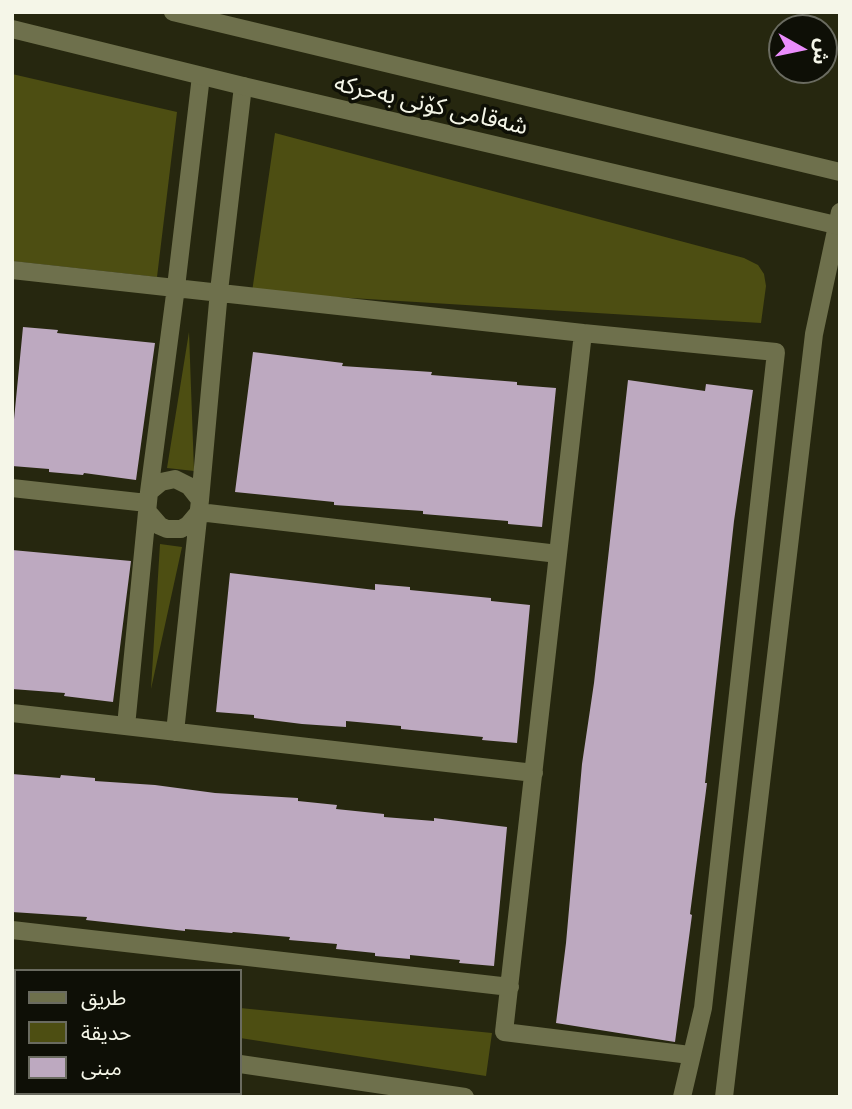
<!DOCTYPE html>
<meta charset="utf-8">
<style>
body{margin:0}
#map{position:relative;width:852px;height:1109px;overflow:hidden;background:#26270f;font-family:"Public Sans","Noto Sans Arabic",sans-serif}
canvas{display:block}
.frame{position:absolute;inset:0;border:14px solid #f5f6e8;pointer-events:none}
.legend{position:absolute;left:14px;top:969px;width:228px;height:126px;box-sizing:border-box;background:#0e0f06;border:2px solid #6a6b60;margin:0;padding:9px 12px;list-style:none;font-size:21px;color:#f5f6e8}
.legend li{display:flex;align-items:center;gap:14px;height:35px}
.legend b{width:35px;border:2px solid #6a6b60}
.north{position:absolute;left:768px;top:14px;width:70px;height:70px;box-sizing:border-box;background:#0e0f06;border:2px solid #6a6b60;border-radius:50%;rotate:99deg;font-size:19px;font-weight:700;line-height:28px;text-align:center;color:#f5f6e8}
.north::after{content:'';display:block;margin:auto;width:24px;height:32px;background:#eb8dfc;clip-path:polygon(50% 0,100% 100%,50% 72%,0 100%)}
</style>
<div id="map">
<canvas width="852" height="1109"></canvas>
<div class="frame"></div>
<ul class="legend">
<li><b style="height:9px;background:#6e704c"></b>طريق</li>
<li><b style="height:19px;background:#4d4e12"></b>حديقة</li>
<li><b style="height:19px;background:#bda9c0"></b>مبنى</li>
</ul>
<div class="north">ش</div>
</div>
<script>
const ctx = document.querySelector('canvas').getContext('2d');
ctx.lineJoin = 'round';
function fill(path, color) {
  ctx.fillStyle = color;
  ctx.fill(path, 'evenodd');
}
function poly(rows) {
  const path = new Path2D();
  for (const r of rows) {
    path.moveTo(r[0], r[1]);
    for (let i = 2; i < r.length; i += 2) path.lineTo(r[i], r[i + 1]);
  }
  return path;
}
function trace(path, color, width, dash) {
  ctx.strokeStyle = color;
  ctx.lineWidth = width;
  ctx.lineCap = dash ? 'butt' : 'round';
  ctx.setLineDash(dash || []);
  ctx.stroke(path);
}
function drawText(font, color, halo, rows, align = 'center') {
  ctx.font = font + ' "Public Sans","Noto Sans Arabic",sans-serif';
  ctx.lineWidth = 7;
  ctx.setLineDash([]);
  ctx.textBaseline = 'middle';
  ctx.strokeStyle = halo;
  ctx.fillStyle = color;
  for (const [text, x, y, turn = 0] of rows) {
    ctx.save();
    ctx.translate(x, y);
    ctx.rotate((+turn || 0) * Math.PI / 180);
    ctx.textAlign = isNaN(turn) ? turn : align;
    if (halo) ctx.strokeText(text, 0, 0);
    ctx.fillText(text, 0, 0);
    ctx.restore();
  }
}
fill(poly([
 [12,74,177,112,157,277,12,261],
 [275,133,744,258,758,265,764,274,766,286,761,323,252,292],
 [189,332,194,471,167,468],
 [160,544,182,547,151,689],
 [240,1008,492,1033,486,1076,240,1038]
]), '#4d4e12');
fill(poly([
 [23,327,58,330,57,333,155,343,136,480,84,473,83,475,49,472,49,469,12,466,12,440],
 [253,352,343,363,342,366,432,372,431,375,517,382,517,385,556,388,542,527,508,524,508,521,423,514,423,511,334,505,334,502,235,492],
 [628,380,705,391,706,384,753,390,734,521,705,783,707,783,690,914,692,915,675,1042,556,1023,566,943,582,764,594,683],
 [12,550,131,561,113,702,64,696,65,693,12,689],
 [230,573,375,590,375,584,410,587,410,590,491,598,491,601,530,605,517,743,482,740,483,737,401,729,401,726,346,721,346,727,302,724,254,718,254,715,216,712],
 [12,774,60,778,61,775,95,778,95,781,155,785,215,793,298,798,298,801,337,805,336,809,384,814,384,817,434,821,434,818,507,827,494,966,459,963,460,960,410,955,410,959,375,956,375,953,336,949,337,944,289,940,290,937,233,932,232,933,185,929,185,931,86,920,87,917,12,912]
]), '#bda9c0');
trace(poly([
 [12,270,583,333,776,352,703,1008,682,1097],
 [583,333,504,1032,690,1055],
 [12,488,147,503],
 [149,492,161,482,175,479,189,486,200,500],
 [147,511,160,526,167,529,181,529,188,525,199,512,558,554],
 [12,713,534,773],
 [126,726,149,492,176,287,201,76],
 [175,732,200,500,219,291,243,86],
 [12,930,510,987],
 [12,1030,16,1031],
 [240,1064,465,1097],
 [724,1097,814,334,840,212]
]), '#6e704c', 18);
trace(poly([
 [173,12,840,172],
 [12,29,243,86,840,226]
]), '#6e704c', 18);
drawText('24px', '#f5f6e8', '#0e0f06', [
 ["شەقامی کۆنی بەحرکە",431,105,13]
]);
</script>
